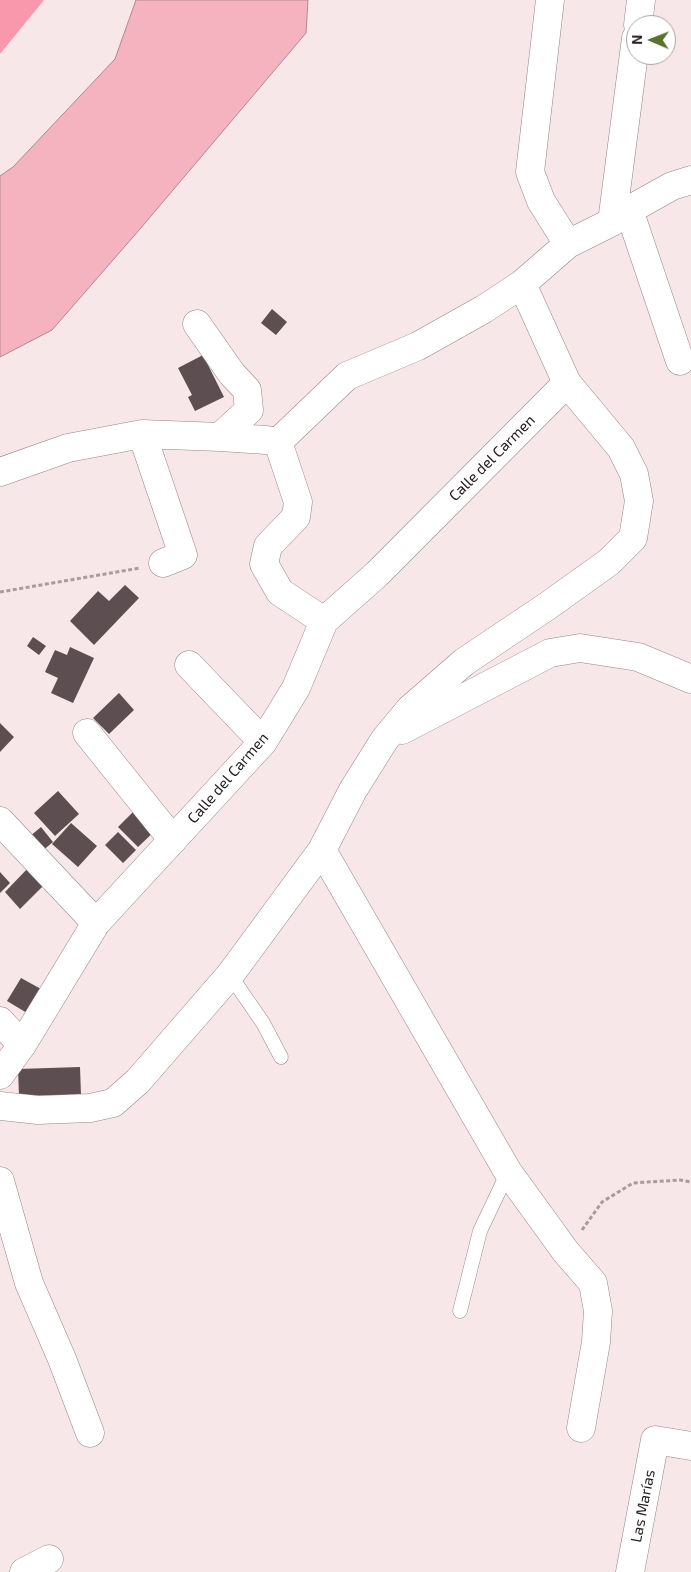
<!DOCTYPE html>
<meta charset="utf-8">
<style>
body{margin:0}
#map{position:relative;width:691px;height:1572px;overflow:hidden;background:#f7e7e9;font-family:"Exo 2",sans-serif}
canvas{display:block}
.north{position:absolute;left:626px;top:15px;width:50px;height:50px;box-sizing:border-box;background:#fff;border:1px solid #a8a6a6;border-radius:50%;rotate:271deg;font-size:14px;font-weight:700;line-height:20px;text-align:center;color:#262021}
.north::after{content:'';display:block;margin:auto;width:18px;height:22px;background:#56752b;clip-path:polygon(50% 0,100% 100%,50% 72%,0 100%)}
</style>
<div id="map">
<canvas width="691" height="1572"></canvas>
<div class="north">N</div>
</div>
<script>
const ctx = document.querySelector('canvas').getContext('2d');
ctx.lineJoin = 'round';
function fill(path, color) {
  ctx.fillStyle = color;
  ctx.fill(path, 'evenodd');
}
function poly(rows) {
  const path = new Path2D();
  for (const r of rows) {
    path.moveTo(r[0], r[1]);
    for (let i = 2; i < r.length; i += 2) path.lineTo(r[i], r[i + 1]);
  }
  return path;
}
function trace(path, color, width, dash) {
  ctx.strokeStyle = color;
  ctx.lineWidth = width;
  ctx.lineCap = dash ? 'butt' : 'round';
  ctx.setLineDash(dash || []);
  ctx.stroke(path);
}
function drawText(font, color, halo, rows, align = 'center') {
  ctx.font = font + ' "Exo 2",sans-serif';
  ctx.lineWidth = 5;
  ctx.setLineDash([]);
  ctx.textBaseline = 'middle';
  ctx.strokeStyle = halo;
  ctx.fillStyle = color;
  for (const [text, x, y, turn = 0] of rows) {
    ctx.save();
    ctx.translate(x, y);
    ctx.rotate((+turn || 0) * Math.PI / 180);
    ctx.textAlign = isNaN(turn) ? turn : align;
    if (halo) ctx.strokeText(text, 0, 0);
    ctx.fillText(text, 0, 0);
    ctx.restore();
  }
}
fill(poly([
 [0,0,44,0,0,54]
]), '#f997ac');
const water = poly([
 [136,0,308,0,306,33,140,229,52,330,0,357,0,176,13,167,115,59,136,0]
]);
fill(water, '#f4b3bf');
trace(water, '#b68790', 1);
fill(poly([
 [272,309,287,322,276,335,261,323],
 [203,355,224,397,195,411,188,397,192,395,178,368],
 [125,585,139,598,94,645,70,621,98,591,109,601],
 [33,637,46,646,39,655,27,646],
 [70,647,94,658,73,703,51,693,58,678,45,672,55,650,67,655],
 [119,693,134,710,109,734,93,718],
 [0,723,14,737,0,752],
 [58,791,79,814,55,836,34,813],
 [138,807,158,828,138,847,118,827],
 [71,823,97,846,78,867,52,844],
 [41,827,53,842,41,852,29,837],
 [118,832,136,850,123,863,105,845],
 [29,867,46,883,20,909,5,892],
 [0,872,10,883,0,893],
 [21,978,41,989,27,1013,7,1001],
 [80,1067,81,1095,19,1096,18,1069]
]), '#5c4e51');
const lane = poly([
 [230,975,263,1023,281,1057],
 [460,1311,480,1231,508,1172]
]);
const street = poly([
 [550,0,530,172,541,201,568,244],
 [638,25,641,0],
 [629,210,680,361],
 [612,222,636,38],
 [197,324,232,374,247,390,249,410,220,437],
 [142,434,183,555,163,563],
 [278,442,347,376,418,346,484,309,522,284,568,244,612,222,629,210,672,186,691,180],
 [278,442,298,502,296,517,268,546,264,564,280,592,324,621],
 [0,472,68,448,142,434,220,437,266,440,278,442],
 [189,665,263,742],
 [402,730,550,653,580,648,638,657,691,679],
 [87,733,173,840],
 [0,821,96,923],
 [322,850,508,1172,566,1252,593,1283,598,1311,596,1342,581,1428],
 [0,1021,22,1045],
 [0,1075,22,1045,96,923,263,742,296,688,324,621,377,574,567,383],
 [0,1106,38,1110,90,1108,113,1103,138,1081,230,975,322,850,353,790,385,739,410,709,464,662,546,607,609,562,633,538,639,501,634,474,621,448,567,383,522,284],
 [0,1181,29,1283,62,1359,90,1433],
 [24,1572,49,1559],
 [630,1572,655,1440,691,1446]
]);
trace(lane, '#958689', 15);
trace(street, '#958689', 29);
trace(poly([
 [0,592,140,568],
 [582,1230,602,1202,633,1183,680,1180,691,1182]
]), '#a89b9d', 3, [4, 2.5]);
trace(lane, '#fff', 14);
trace(street, '#fff', 28);
drawText('15px', '#262021', '#fff', [
 ["Calle del Carmen",492,458,-45],
 ["Calle del Carmen",228,778,-49],
 ["Las Marías",643,1506,-79]
]);
</script>
